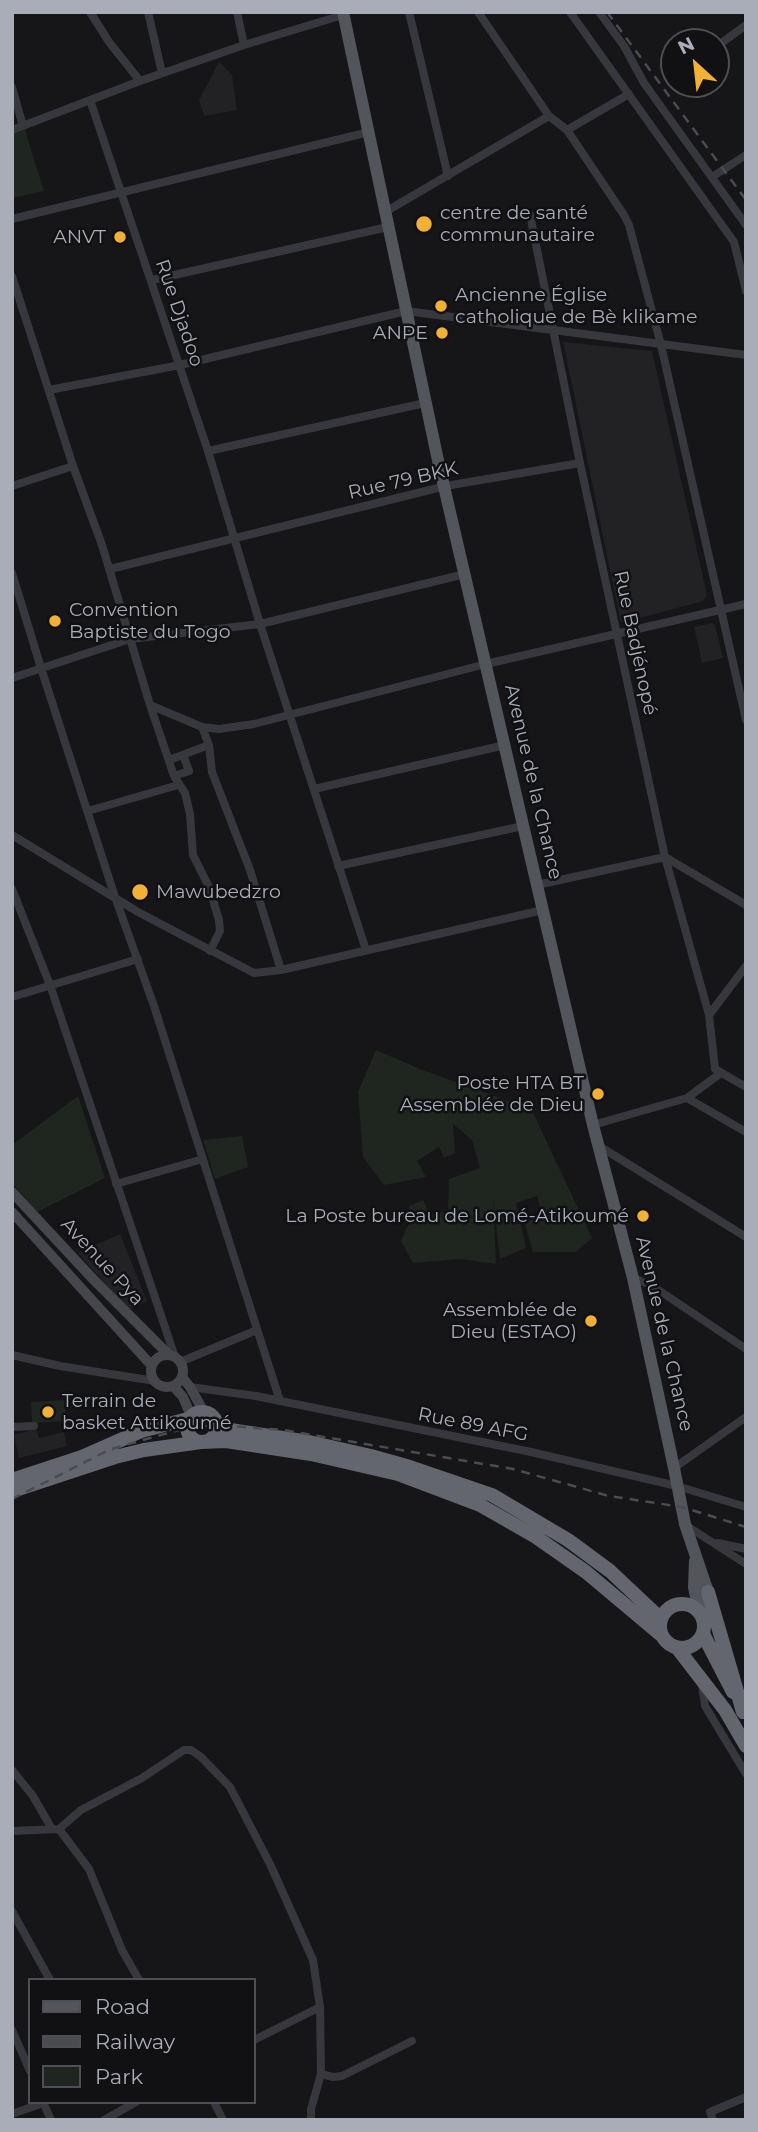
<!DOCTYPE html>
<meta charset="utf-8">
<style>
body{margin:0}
#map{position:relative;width:758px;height:2132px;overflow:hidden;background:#161618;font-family:Montserrat,sans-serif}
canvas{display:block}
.frame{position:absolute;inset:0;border:14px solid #a8adb8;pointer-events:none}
.legend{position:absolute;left:28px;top:1978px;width:228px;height:126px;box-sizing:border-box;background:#111113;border:2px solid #4d4f55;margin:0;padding:9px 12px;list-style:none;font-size:21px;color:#a8adb8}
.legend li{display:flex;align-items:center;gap:14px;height:35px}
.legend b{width:35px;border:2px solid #4d4f55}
.north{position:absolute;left:660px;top:28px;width:70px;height:70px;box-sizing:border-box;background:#111113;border:2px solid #4d4f55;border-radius:50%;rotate:333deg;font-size:19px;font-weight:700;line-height:28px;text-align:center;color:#a8adb8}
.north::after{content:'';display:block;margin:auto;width:24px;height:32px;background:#f2b134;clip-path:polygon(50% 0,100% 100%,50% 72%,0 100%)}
</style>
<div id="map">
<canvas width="758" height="2132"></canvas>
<div class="frame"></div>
<ul class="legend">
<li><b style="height:9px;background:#53555c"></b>Road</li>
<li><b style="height:9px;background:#4a4c52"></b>Railway</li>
<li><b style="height:19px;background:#1e261f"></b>Park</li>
</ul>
<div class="north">N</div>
</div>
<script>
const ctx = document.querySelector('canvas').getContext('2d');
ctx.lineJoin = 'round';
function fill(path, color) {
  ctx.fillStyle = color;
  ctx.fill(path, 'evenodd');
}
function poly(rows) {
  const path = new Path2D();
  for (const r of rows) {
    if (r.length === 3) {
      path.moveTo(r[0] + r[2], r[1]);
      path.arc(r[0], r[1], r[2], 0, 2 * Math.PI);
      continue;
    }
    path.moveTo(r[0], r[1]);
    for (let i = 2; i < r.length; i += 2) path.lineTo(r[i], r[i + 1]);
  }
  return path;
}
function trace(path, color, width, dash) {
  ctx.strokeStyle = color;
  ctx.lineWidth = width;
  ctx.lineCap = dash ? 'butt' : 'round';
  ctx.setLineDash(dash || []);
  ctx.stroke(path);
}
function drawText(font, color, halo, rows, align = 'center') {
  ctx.font = font + ' Montserrat,sans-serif';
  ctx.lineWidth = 5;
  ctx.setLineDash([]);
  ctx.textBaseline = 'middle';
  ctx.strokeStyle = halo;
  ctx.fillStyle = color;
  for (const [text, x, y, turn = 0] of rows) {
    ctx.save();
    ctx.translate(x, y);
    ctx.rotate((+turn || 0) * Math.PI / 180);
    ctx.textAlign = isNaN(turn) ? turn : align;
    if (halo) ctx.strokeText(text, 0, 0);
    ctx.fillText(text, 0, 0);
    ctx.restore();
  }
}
fill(poly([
 [219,62,232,75,237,110,204,116,199,100],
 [563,342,652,351,707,595,703,601,621,623],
 [712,623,715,625,723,658,702,663,694,627],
 [120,1234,147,1301,129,1310,78,1253],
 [36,1429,39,1438,64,1432,67,1446,19,1458,14,1435]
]), '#222225');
fill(poly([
 [23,124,44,191,12,198,12,127],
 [376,1050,420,1069,511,1102,529,1104,592,1238,576,1252,533,1252,524,1221,542,1214,537,1196,516,1203,526,1248,500,1259,493,1198,496,1264,460,1259,413,1263,401,1241,411,1219,409,1206,423,1200,429,1213,448,1212,449,1179,480,1168,472,1140,453,1124,455,1153,444,1158,439,1147,417,1161,426,1177,384,1185,363,1157,358,1092],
 [78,1096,105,1178,37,1212,12,1183,12,1145],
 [242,1136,248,1167,215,1179,203,1140],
 [65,1400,66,1421,32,1423,31,1402]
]), '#1e261f');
trace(poly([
 [90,12,109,42,140,81],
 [148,12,162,73],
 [237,12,244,45],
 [409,12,448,176],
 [478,12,549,116,567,130,624,215,629,225,661,345,746,720],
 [570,12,734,242,746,291],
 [599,12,624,46,644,83,746,225],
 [716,47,746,25],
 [12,87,23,126],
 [90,100,208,451,260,624,366,950],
 [12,130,140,81,244,45,343,15],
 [567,130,629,94],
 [712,177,746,155],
 [385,212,549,116],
 [530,215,580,463,665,857,709,1015,715,1069,746,1087],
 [12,219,369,132],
 [12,276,73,466,102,545,150,705,202,727,219,729,254,724,486,664,746,604],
 [152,280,388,227],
 [49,390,180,365,406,311,746,355],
 [208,451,425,403],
 [12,486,73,466],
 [110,569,446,486,580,463],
 [12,573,41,668,115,897,154,1006,280,1401],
 [12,678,130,639,260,624,465,574],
 [150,705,174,776,185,793,190,814,193,855,209,887,219,920,220,931,210,951],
 [202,727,209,745,212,772,250,870,281,970],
 [169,760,209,745],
 [174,776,189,771,183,755],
 [314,789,505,745],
 [88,811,178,785],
 [12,835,138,912,254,973,281,970,543,910],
 [338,866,523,826],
 [537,885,665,857,746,905],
 [12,889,50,985,175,1357],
 [12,997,138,959],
 [709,1015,746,966],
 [687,1098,746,1132],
 [593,1125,687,1098,721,1073],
 [599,1146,746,1237],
 [116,1184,203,1159],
 [633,1278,651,1285,746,1349],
 [12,1355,60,1366,155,1381],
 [180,1362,257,1330],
 [190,1387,256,1396,531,1452,677,1486,746,1507],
 [12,1427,34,1426],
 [674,1468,746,1417],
 [687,1526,746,1564],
 [718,1543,746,1549],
 [702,1684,705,1706,746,1774],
 [12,1770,33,1796,52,1829],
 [59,1829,89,1869,122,1950,139,1980],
 [12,1831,59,1829,81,1810,142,1778,184,1750,191,1750,201,1757,230,1787,270,1864,313,1960,320,2007,321,2074,311,2109,311,2120],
 [12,1911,50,1980],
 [12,2030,30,2071],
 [254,2040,320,2007],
 [321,2074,333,2077,342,2076,412,2041],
 [43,2102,51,2120],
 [214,2102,223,2120],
 [12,2114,43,2103],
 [104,2120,136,2102],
 [713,2120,710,2112,746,2097]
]), '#37383d', 8);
trace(poly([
 [12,1192,92,1278,169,1355],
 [12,1212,152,1366],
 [167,1371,16],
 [182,1377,190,1387,204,1412],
 [173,1386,183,1397,191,1416]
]), '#45474d', 10);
trace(poly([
 [343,12,439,465,593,1125,633,1278,674,1468,685,1524,708,1592,707,1607,703,1618],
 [695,1561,694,1587,699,1612]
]), '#53555c', 12);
trace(poly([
 [202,1427,15],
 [217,1428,309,1442,371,1456,410,1467,492,1495,568,1540,610,1571,660,1618],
 [12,1480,82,1457,141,1431,188,1419],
 [12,1491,115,1457,144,1450,201,1442,226,1441,311,1454,398,1474,480,1505,536,1537,586,1572,661,1635],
 [708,1592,743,1712],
 [682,1626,22],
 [703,1634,733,1692],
 [678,1649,725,1710,746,1746]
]), '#63666e', 14);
trace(poly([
 [607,12,746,200],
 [12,1499,111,1449,186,1428,217,1425,283,1430,513,1469,609,1496,682,1507,746,1527]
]), '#4a4c52', 2.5, [9, 7]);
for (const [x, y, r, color] of [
 [424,224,9,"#f2b134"],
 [120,237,7,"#f2b134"],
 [441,306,7,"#f2b134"],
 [442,333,7,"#f2b134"],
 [55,621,7,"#f2b134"],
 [140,892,9,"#f2b134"],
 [598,1094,7,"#f2b134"],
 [643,1216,7,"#f2b134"],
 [591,1321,7,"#f2b134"],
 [48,1412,7,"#f2b134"]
]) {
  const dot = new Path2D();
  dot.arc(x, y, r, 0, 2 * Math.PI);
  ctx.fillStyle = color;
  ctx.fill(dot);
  trace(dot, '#111113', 2.5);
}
drawText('19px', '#a8adb8', '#111113', [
 ["centre de santé",440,213],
 ["communautaire",440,235],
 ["ANVT",106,237,"right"],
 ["Ancienne Église",455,295],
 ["catholique de Bè klikame",455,317],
 ["ANPE",428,333,"right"],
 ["Convention",69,610],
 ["Baptiste du Togo",69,632],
 ["Mawubedzro",156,892],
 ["Poste HTA BT",584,1083,"right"],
 ["Assemblée de Dieu",584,1105,"right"],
 ["La Poste bureau de Lomé-Atikoumé",629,1216,"right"],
 ["Assemblée de",577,1310,"right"],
 ["Dieu (ESTAO)",577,1332,"right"],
 ["Terrain de",62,1401],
 ["basket Attikoumé",62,1423]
], 'left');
drawText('19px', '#a8adb8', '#111113', [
 ["Rue Djadoo",179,313,71],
 ["Rue 79 BKK",403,481,-13],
 ["Rue Badjénopé",635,643,78],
 ["Avenue de la Chance",533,782,77],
 ["Avenue Pya",102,1262,47],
 ["Avenue de la Chance",664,1334,77],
 ["Rue 89 AFG",473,1425,11]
]);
</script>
